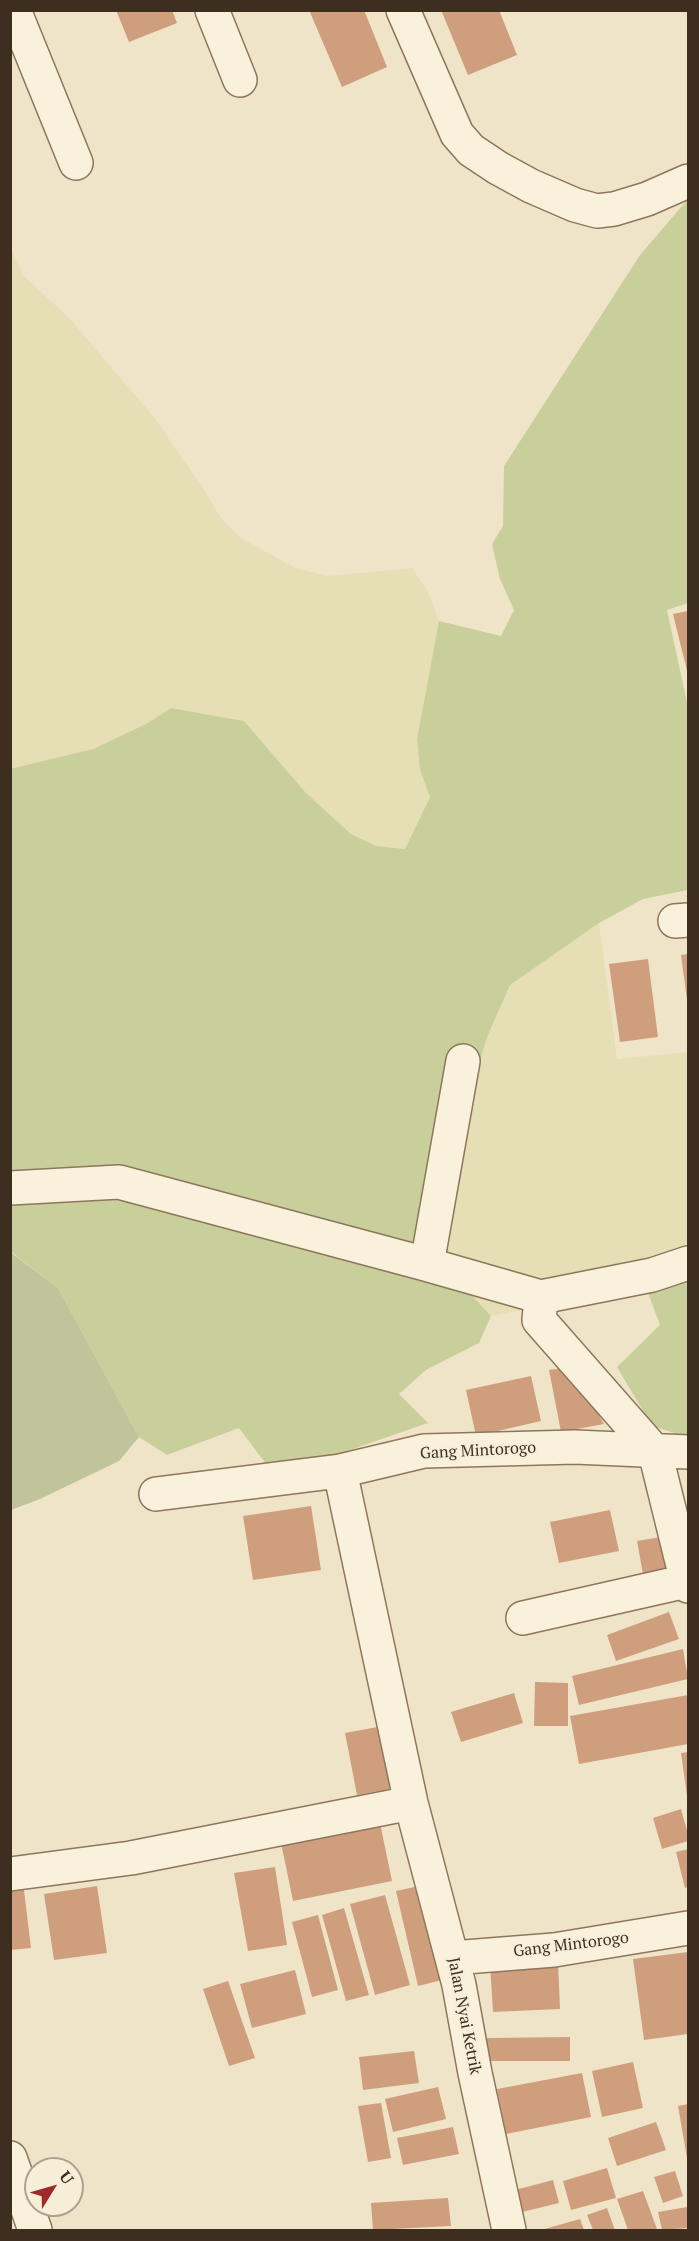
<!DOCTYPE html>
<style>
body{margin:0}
#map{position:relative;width:699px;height:2241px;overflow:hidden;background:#f0e4c8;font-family:"PT Serif",serif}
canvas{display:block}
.frame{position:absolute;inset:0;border:12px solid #3d2e20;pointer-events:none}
.north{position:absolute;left:24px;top:2157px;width:60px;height:60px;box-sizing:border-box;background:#f7eed8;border:2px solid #ada18e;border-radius:50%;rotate:53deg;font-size:16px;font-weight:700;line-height:24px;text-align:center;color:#3d2e20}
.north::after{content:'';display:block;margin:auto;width:21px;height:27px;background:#9e2a2b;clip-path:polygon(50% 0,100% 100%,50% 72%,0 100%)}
</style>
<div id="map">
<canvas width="699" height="2241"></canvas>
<div class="frame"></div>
<div class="north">U</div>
</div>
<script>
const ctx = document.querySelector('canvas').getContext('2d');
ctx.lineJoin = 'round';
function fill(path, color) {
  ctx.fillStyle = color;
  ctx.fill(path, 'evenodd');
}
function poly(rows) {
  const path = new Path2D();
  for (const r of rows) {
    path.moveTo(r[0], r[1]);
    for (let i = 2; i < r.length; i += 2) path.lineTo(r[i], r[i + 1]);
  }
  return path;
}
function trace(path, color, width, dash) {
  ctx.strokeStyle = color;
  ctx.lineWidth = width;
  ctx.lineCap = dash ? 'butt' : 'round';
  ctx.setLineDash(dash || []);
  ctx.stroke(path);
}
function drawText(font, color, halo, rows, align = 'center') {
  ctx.font = font + ' "PT Serif",serif';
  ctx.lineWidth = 4.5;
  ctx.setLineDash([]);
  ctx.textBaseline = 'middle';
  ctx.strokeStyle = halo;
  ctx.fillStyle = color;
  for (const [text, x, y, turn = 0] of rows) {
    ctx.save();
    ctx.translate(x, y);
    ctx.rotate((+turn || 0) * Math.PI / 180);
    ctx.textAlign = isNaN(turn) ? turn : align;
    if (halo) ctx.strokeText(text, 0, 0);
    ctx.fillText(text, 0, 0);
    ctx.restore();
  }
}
fill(poly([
 [10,247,23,275,70,319,153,416,203,488,221,518,241,538,295,568,328,576,412,568,428,592,439,621,417,739,420,770,430,797,405,849,376,846,351,834,306,793,244,721,171,708,146,724,93,749,11,769],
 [599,923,617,1059,688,1052,688,1281,648,1293,598,1294,491,1316,445,1266,432,1209,488,1035,510,984]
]), '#e6deb5');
fill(poly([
 [688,199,688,603,667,610,688,707,688,890,643,899,599,923,510,985,488,1035,432,1209,445,1266,491,1316,479,1343,426,1370,399,1394,428,1423,275,1476,239,1428,167,1455,139,1437,58,1288,11,1252,10,769,93,749,146,724,171,708,244,721,306,793,351,834,376,846,405,849,430,797,420,770,417,739,439,621,501,636,514,610,500,579,492,544,503,526,504,466,640,255],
 [688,1281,688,1435,681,1435,652,1426,617,1367,660,1325,648,1293]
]), '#c9cf9b');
fill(poly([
 [10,1252,58,1288,139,1437,119,1461,40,1499,11,1510]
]), '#bfc49a');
fill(poly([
 [116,10,172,10,177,23,129,42],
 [309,10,364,10,387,67,342,87],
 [441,10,499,10,517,55,468,75],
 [688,611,688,675,673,614],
 [688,954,688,1000,687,1000,681,955],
 [648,959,658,1037,620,1042,609,964],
 [571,1367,604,1424,561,1432,549,1370],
 [531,1376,541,1421,476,1436,466,1390],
 [311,1506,321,1570,253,1580,243,1516],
 [610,1510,619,1551,559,1563,550,1522],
 [667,1536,674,1575,644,1580,637,1541],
 [669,1612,679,1639,616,1661,607,1635],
 [683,1649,688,1679,579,1705,572,1676],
 [535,1682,568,1683,568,1726,534,1726],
 [514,1693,523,1723,461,1742,451,1712],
 [688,1695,688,1744,579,1764,570,1716],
 [383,1726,395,1788,357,1795,345,1733],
 [688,1752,688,1796,687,1796,681,1753],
 [681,1809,688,1834,688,1841,662,1849,653,1818],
 [379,1818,392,1881,293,1901,280,1838],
 [688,1849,688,1887,685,1888,676,1852],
 [275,1867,287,1945,248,1951,234,1873],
 [23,1882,31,1948,10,1950,10,1883],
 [424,1885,446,1979,418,1986,396,1891],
 [97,1886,107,1953,54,1960,44,1894],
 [385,1895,410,1985,375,1995,350,1904],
 [344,1908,369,1995,346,2001,322,1915],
 [318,1915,338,1990,312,1997,292,1922],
 [688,1952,688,2034,644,2040,633,1959],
 [558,1961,560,2009,493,2012,490,1964],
 [295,1970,306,2014,252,2028,240,1984],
 [228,1981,255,2058,229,2066,203,1989],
 [570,2037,570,2061,486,2061,486,2038],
 [414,2051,419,2083,363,2090,359,2057],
 [633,2062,643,2108,602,2117,592,2071],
 [582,2073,591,2117,506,2134,497,2089],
 [438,2087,446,2119,393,2132,385,2099],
 [381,2103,391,2158,368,2162,358,2106],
 [688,2104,688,2158,687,2158,678,2106],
 [656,2122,666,2150,617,2166,608,2138],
 [453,2127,459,2154,403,2165,397,2138],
 [607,2168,616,2198,571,2210,563,2181],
 [675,2171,683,2196,663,2203,654,2177],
 [553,2180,559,2203,522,2212,515,2190],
 [643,2191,657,2229,628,2230,617,2199],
 [448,2198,451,2226,373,2230,371,2203],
 [687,2207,688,2228,662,2230,658,2212],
 [607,2208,615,2230,593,2230,587,2215],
 [580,2219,584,2230,541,2230]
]), '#cf9f7d');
const minor = poly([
 [14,10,76,163],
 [212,10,240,80],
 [403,10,457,134,471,150,498,168,531,186,575,205,597,211,614,209,647,199,688,181],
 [675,921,688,920],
 [10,1188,119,1182,422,1263,541,1297],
 [688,1263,652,1275,541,1297,539,1320,655,1452,688,1586],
 [427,1264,463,1061],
 [156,1494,340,1471],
 [523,1618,687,1581],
 [10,1874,131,1858,411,1803],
 [452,1958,554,1950,688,1928],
 [10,2158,35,2230],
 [509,2230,475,2073,459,1985,411,1803,340,1471,424,1451,575,1447,688,1452]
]);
trace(minor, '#8d765c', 36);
trace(minor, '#faf1dc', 33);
drawText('16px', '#3d2e20', '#f7eed8', [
 ["Gang Mintorogo",478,1451,-3],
 ["Gang Mintorogo",571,1945,-7],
 ["Jalan Nyai Ketrik",464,2016,79]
]);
</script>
